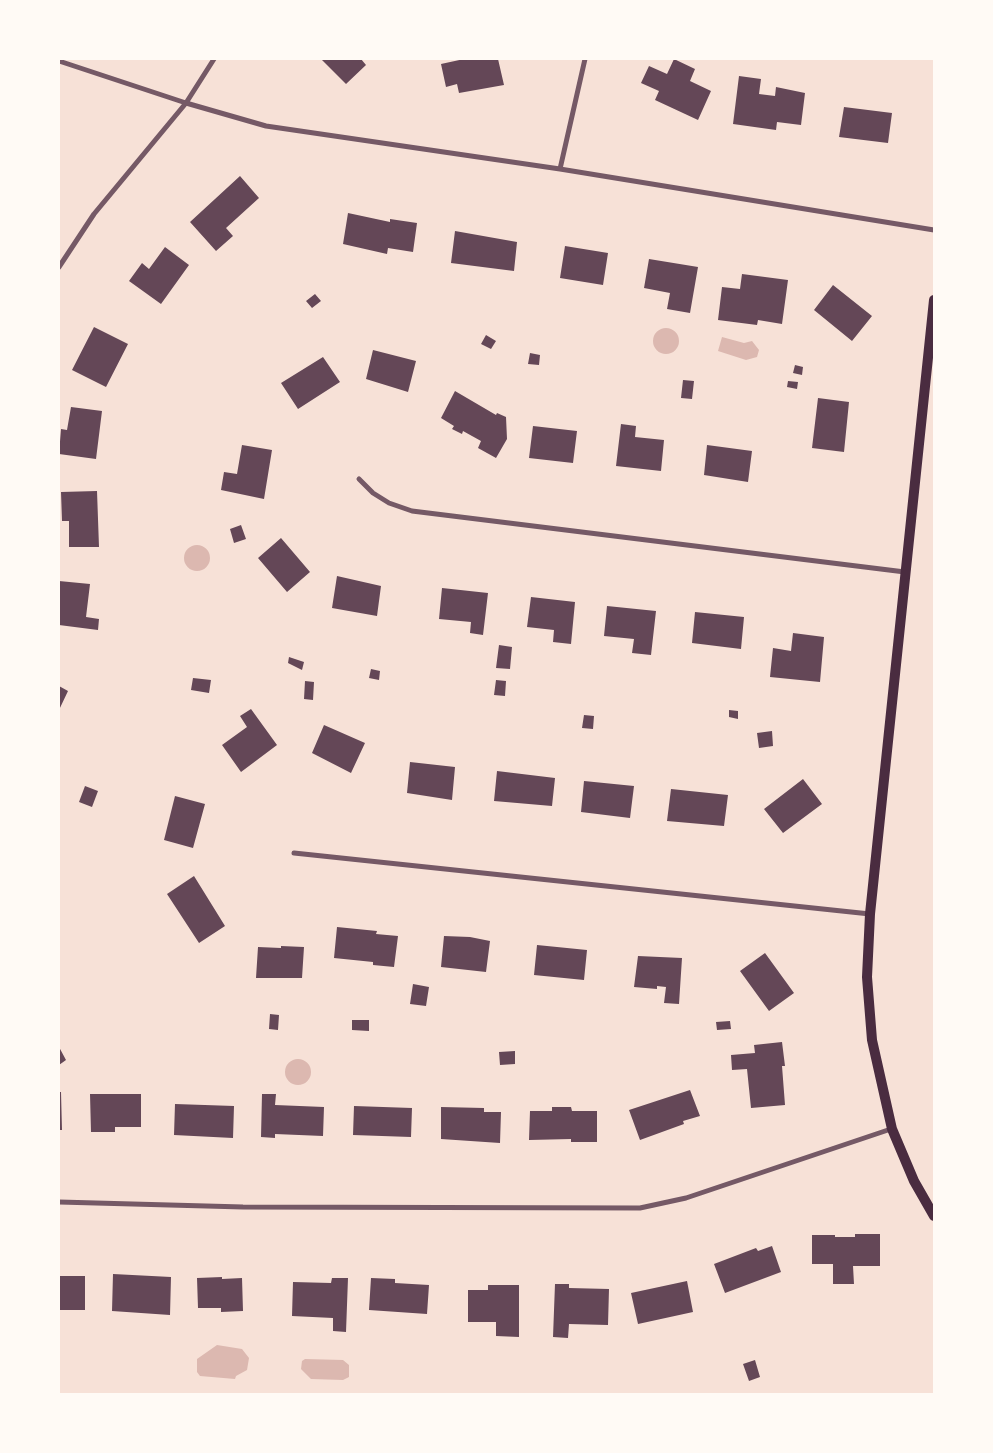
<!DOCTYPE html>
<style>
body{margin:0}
#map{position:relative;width:993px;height:1453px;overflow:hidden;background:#f7e1d7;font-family:Manrope,sans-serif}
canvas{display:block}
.frame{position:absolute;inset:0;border:60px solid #fffaf5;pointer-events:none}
</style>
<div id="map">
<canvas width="993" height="1453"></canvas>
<div class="frame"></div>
</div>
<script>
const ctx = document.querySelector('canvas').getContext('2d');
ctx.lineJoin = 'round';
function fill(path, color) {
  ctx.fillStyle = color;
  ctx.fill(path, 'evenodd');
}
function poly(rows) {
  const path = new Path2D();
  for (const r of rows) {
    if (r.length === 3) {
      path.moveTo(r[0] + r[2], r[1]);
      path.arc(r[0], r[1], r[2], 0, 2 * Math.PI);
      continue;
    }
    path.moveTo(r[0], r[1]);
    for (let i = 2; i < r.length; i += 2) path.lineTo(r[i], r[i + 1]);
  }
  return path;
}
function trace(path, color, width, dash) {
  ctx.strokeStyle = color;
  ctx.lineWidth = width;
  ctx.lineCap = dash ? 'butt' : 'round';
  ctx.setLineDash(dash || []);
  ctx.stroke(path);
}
fill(poly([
 [666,341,13],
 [722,337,744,343,752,341,759,350,757,357,746,360,718,351],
 [197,558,13],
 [298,1072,13],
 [217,1345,242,1349,249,1358,247,1370,236,1376,235,1379,200,1376,197,1372,197,1359],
 [305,1359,343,1360,349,1365,349,1377,343,1380,311,1379,301,1369,302,1361]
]), '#dcb8b0');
fill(poly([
 [321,59,361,59,366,65,346,84],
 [464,59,498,59,504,85,459,93,457,84,446,87,441,64],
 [674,59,695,69,690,81,711,91,698,120,655,100,659,91,641,83,649,66,667,74],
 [739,76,761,79,759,94,775,96,776,87,805,93,801,125,777,122,776,130,733,124],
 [844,107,892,113,888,143,839,137],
 [240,176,259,198,226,228,233,236,216,251,190,222],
 [348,213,390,222,390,219,417,223,413,252,388,248,387,254,343,244],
 [455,231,517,242,514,271,451,263],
 [565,246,608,253,603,285,560,278],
 [165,247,189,265,161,304,129,281,142,263,149,269],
 [649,259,698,267,690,313,667,309,670,293,644,288],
 [742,274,788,280,782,324,758,320,757,325,718,320,722,287,740,289],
 [833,285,872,316,852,341,814,310],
 [315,294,321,301,312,308,306,301],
 [94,327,128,344,106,387,72,370],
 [486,335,496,341,491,349,481,344],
 [373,350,416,361,408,392,366,379],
 [530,353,540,355,539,365,528,364],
 [323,357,340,382,298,409,281,383],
 [795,365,803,367,802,375,793,373],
 [683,380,694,381,692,399,681,398],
 [788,381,798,382,797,389,787,387],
 [455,391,496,415,497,413,506,417,507,439,496,458,478,448,481,441,463,431,462,434,452,429,454,426,441,418],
 [818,398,849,402,844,452,812,448],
 [71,407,102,411,96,459,59,454,61,429,67,430],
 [621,424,636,426,635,437,664,440,661,471,616,466],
 [533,426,577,431,573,463,529,458],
 [242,445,272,450,264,499,221,490,224,472,237,474],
 [707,445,752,451,748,482,704,475],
 [97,491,99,547,69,547,69,521,62,521,61,492],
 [241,525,246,539,234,543,230,529],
 [281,538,310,572,287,592,258,558],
 [337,576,381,586,377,616,332,608],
 [59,581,90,584,86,617,99,619,98,630,59,625],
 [442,588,488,593,483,635,470,633,471,622,439,619],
 [531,597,575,602,571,644,553,642,554,630,527,627],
 [607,606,656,611,651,655,632,653,634,639,604,636],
 [695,612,744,617,741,649,692,643],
 [793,633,824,637,820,682,770,677,773,648,791,651],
 [499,645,512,647,510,669,496,668],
 [289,657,304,662,302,670,288,663],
 [371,669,380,671,379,680,369,678],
 [193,678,211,680,209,693,191,690],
 [496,680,506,681,505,696,494,695],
 [305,681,314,682,313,700,304,699],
 [59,686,68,691,59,710],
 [251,709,277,745,241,772,222,745,247,727,240,716],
 [729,710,738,711,738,719,729,717],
 [584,715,594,716,593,729,582,728],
 [324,725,365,743,351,773,312,753],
 [772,731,773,746,759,748,757,733],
 [410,762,455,767,452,800,407,793],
 [497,771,555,778,552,806,494,801],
 [803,779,822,804,783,833,764,809],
 [584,781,634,786,630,818,581,812],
 [85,786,98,791,92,807,79,802],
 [671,789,728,795,724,826,667,821],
 [175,796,205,804,193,848,164,840],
 [194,876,225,926,199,943,167,894],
 [337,927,377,931,376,934,398,936,394,967,373,965,373,962,334,958],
 [444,936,470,937,490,941,486,972,441,967],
 [537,945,587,950,584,980,534,975],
 [281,946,304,947,302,978,256,978,258,947,281,948],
 [765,953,794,993,769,1011,740,971],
 [638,956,682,958,679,1004,664,1003,666,987,657,986,657,989,634,987],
 [413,984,429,987,426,1006,410,1004],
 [270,1014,279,1015,278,1030,269,1029],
 [352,1020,369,1020,369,1031,352,1030],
 [730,1021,731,1029,717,1030,716,1022],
 [782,1042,785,1066,782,1066,785,1105,751,1108,747,1069,732,1070,731,1055,755,1053,754,1045],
 [59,1047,66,1060,59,1065],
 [515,1051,515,1064,500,1065,499,1052],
 [690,1090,700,1116,683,1121,684,1124,640,1140,629,1110],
 [59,1092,61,1092,62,1130,59,1130],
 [90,1094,141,1094,141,1127,115,1127,115,1132,91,1132],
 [262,1094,276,1094,275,1105,324,1107,323,1136,275,1134,275,1138,261,1137],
 [175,1104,234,1106,233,1138,174,1135],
 [354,1106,412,1108,411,1137,353,1135],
 [441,1107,484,1108,484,1112,501,1112,500,1143,441,1139],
 [552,1107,571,1107,572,1111,597,1111,597,1142,571,1142,571,1139,529,1140,530,1111,552,1111],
 [855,1234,880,1234,880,1266,853,1266,854,1284,833,1284,833,1264,812,1264,812,1235,835,1235,835,1237,855,1237],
 [772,1246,781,1272,725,1293,714,1264,756,1248,758,1251],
 [113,1274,171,1277,170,1315,112,1311],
 [59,1276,85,1276,85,1310,59,1310],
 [222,1277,222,1279,242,1278,243,1311,221,1312,221,1308,198,1308,197,1278],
 [332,1278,348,1278,346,1332,333,1331,333,1318,292,1316,293,1282,331,1283],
 [371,1278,395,1279,395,1283,429,1285,427,1314,369,1310],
 [687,1281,693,1312,638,1324,631,1293],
 [555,1284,569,1284,569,1288,609,1289,608,1325,569,1324,568,1338,553,1337],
 [488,1285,519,1285,519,1337,496,1336,496,1322,468,1322,468,1290,488,1290],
 [755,1360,760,1377,749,1381,743,1364]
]), '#644757');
trace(poly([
 [59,61,186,103,266,126,560,169,934,230],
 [560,169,585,59],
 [59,267,94,214,186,103,214,59],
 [359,479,373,493,389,503,412,511,905,572],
 [294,853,870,914],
 [59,1202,243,1207,640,1208,686,1198,891,1129]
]), '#755966', 5);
trace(poly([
 [934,300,870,914,867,977,872,1040,892,1129,914,1181,934,1216]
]), '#4a2c40', 10);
</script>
